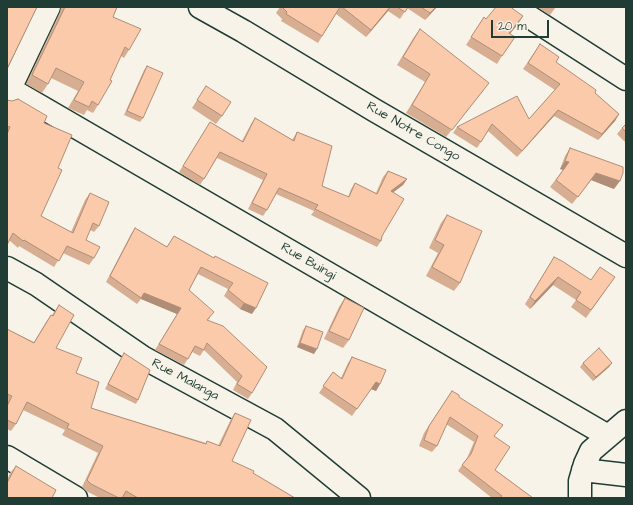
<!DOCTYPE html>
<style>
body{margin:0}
#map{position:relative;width:633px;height:505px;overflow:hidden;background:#f7f3e8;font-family:"Architects Daughter",sans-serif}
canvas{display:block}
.frame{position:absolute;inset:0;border:8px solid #1f3d34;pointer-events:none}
.scale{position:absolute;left:491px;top:20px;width:58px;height:18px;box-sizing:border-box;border:2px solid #1f3d34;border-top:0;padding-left:5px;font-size:12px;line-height:14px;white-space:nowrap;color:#1f3d34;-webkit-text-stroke:3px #f7f3e8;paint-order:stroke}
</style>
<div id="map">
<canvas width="633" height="505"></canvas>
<div class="frame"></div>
<div class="scale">20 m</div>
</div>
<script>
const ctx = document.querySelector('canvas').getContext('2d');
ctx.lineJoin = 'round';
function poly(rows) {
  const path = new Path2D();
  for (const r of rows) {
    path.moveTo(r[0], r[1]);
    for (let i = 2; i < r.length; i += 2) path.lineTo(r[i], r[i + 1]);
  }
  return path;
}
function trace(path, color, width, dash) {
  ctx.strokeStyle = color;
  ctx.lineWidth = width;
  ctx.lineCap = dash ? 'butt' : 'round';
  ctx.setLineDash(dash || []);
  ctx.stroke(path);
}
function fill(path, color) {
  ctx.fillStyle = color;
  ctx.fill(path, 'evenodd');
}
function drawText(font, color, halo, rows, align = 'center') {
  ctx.font = font + ' "Architects Daughter",sans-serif';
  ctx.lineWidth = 4;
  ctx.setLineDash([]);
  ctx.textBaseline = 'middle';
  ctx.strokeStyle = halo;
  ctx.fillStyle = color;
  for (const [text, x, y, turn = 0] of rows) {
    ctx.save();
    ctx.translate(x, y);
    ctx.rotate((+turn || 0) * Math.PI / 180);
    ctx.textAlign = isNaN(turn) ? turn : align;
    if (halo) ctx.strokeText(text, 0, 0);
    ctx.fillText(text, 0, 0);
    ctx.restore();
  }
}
const minor = poly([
 [200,7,243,31,374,110,626,256],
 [514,7,626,79],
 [7,87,608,436],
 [7,95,49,7],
 [7,268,36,284,144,358,275,429,359,498],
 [7,457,76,498],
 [583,470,626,475],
 [580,498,580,481,585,464,591,451,626,421]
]);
trace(minor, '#1f3d34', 25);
trace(minor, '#f7f3e8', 22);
fill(poly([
 [61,7,117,7,113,17,129,50,124,58,121,56,98,105,93,113,87,110,84,115,68,108,78,91,51,78,48,84,42,93,26,84,60,12],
 [280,7,437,7,425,20,407,8,400,19,388,11,366,37,336,14,318,43,281,21,282,19,276,13],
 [537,7,556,7,550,15],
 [484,17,486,19,518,24,510,34,502,56,497,64,466,45],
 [420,29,483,91,446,137,406,113,425,82,397,65,414,37],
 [540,44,556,62,595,93,619,114,615,121,598,140,554,116,517,157,488,131,477,148,453,133,457,127,529,119,555,90,523,69],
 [147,66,143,118,140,122,124,115,144,70],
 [206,86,222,116,216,124,192,108],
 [7,100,44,123,58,168,41,216,71,232,85,200,90,193,99,226,94,232,90,230,86,240,94,258,89,265,63,253,54,267,19,246,18,248,9,240,7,245],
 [255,118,292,140,297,132,322,186,348,197,351,189,355,183,376,193,383,177,388,171,407,179,403,185,393,192,381,241,377,247,311,215,314,211,276,194,267,210,263,216,248,209,263,180,217,158,200,185,179,172,210,122,242,141,251,124],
 [626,124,626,143,617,134,622,128],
 [570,148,614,189,591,180,572,204,550,187,563,170,560,169,565,156],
 [447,215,460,283,454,291,426,276,438,253,429,248,441,223],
 [135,228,167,247,174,236,214,258,215,256,252,314,240,309,224,296,228,289,198,274,189,290,210,318,208,320,252,393,248,399,233,390,237,382,204,350,200,356,192,352,184,365,155,350,177,314,141,299,137,304,106,282,131,234],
 [554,257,591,280,615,277,586,318,571,307,576,300,553,285,530,309,525,304],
 [345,298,349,340,343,348,324,339,339,307],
 [59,305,56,348,76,373,91,408,206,443,207,441,218,446,231,419,235,413,232,461,295,498,100,498,86,491,82,487,98,453,62,435,65,430,23,410,16,424,11,431,7,429,7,329,34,342,46,322,51,315,52,315],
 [306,326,314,354,297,347,303,330],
 [124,353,138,400,136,404,105,389,121,358],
 [352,357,380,384,376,391,371,389,352,416,319,393,333,372,341,378,348,363],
 [583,363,612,363,609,367,593,381,580,367],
 [452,391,459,397,495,436,495,470,533,498,492,498,458,471,467,458,474,442,446,424,437,446,432,452,419,446,424,433],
 [16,466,7,498,7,480,10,473]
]), '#d8ae92');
fill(poly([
 [390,7,388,11,366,37,371,30],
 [436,7,437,7,425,20,430,13],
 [523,16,518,24,503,42,509,33],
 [558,110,554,116,517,157,522,151],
 [619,114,615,121,598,140,602,134],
 [565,161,569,162,564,170,560,169],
 [596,173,620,181,614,189,591,180,572,204],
 [407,179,403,185,387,197,391,191],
 [558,277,553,285,530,309,535,301],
 [144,293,181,308,177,314,141,299],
 [244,303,256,308,252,314,240,309],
 [300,343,317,349,314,354,297,347],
 [612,363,609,367,593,381,596,377],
 [376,382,380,384,376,391,371,389]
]), '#b08d77');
const building = poly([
 [7,7,37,7,7,69,7,7],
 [65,7,117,7,113,17,141,29,129,50,125,47,110,80,112,81,98,105,92,101,89,107,74,100,84,82,56,68,48,84,32,75,65,7],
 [282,7,340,7,322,36,286,14,287,12,282,7],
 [342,7,390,7,371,30,342,7],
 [397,7,408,7,405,12,397,7],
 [421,7,436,7,430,13,421,7],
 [496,7,511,7,513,9,523,16,509,33,515,37,502,56,471,37,484,17,486,19,496,7],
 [420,29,489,83,452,130,412,105,430,74,403,57,420,29],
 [540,44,559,57,556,62,596,90,595,93,619,114,602,134,558,110,522,151,492,124,481,142,457,127,517,96,529,119,560,84,528,63,540,44],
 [147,66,163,73,143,118,127,111,147,66],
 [206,86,231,102,222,116,197,100,206,86],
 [18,99,47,116,44,123,72,135,58,168,62,170,41,216,73,233,90,193,109,202,99,226,93,223,86,240,100,247,94,258,67,246,59,261,24,240,23,241,13,233,7,245,7,134,10,127,7,126,7,100,12,101,18,99],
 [255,118,294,141,297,132,332,146,322,186,349,197,355,183,377,194,388,171,407,179,391,191,404,199,382,236,381,241,315,209,318,205,279,188,267,210,252,203,267,174,220,152,204,179,183,166,210,122,243,142,255,118],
 [626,124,626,132,622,128,626,124],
 [570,148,623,167,623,173,620,181,596,173,578,197,556,180,569,162,565,161,570,148],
 [447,215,482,231,460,283,432,267,444,245,435,240,447,215],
 [135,228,167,247,174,236,214,258,215,256,268,283,256,308,244,303,228,290,233,283,201,267,189,290,214,312,207,320,223,326,267,367,252,393,237,384,242,376,207,343,204,350,195,346,188,359,159,344,181,308,144,293,141,298,110,276,135,228],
 [554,257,562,261,591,280,600,267,615,277,591,310,576,300,581,292,558,277,535,301,530,297,554,257],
 [345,298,364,308,349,340,329,331,345,298],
 [59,305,74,315,56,348,82,358,76,373,99,382,91,408,206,444,207,441,220,446,235,413,251,420,232,461,254,471,253,473,295,498,138,498,126,491,122,498,119,498,91,484,87,480,103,446,67,428,69,424,27,402,16,424,7,420,7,406,12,396,7,394,7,329,34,343,51,315,53,316,59,305],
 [306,326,323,332,317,349,300,343,306,326],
 [599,348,612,363,596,377,583,363,599,348],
 [124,353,150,370,138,400,108,384,124,353],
 [352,357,386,370,380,384,376,382,357,409,323,386,333,372,342,379,352,357],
 [452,391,459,395,459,397,503,425,494,436,510,447,495,470,533,498,502,498,501,497,502,496,462,465,471,454,478,436,450,417,437,446,424,440,429,426,452,391],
 [16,466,56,490,52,498,7,498,7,483,16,466]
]);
fill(building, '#fbcaaa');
trace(building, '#b08d77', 1);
drawText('13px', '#1f3d34', '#f7f3e8', [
 ["Rue Notre Congo",413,132,30],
 ["Rue Buingi",308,262,30],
 ["Rue Malanga",185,380,28]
]);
</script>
